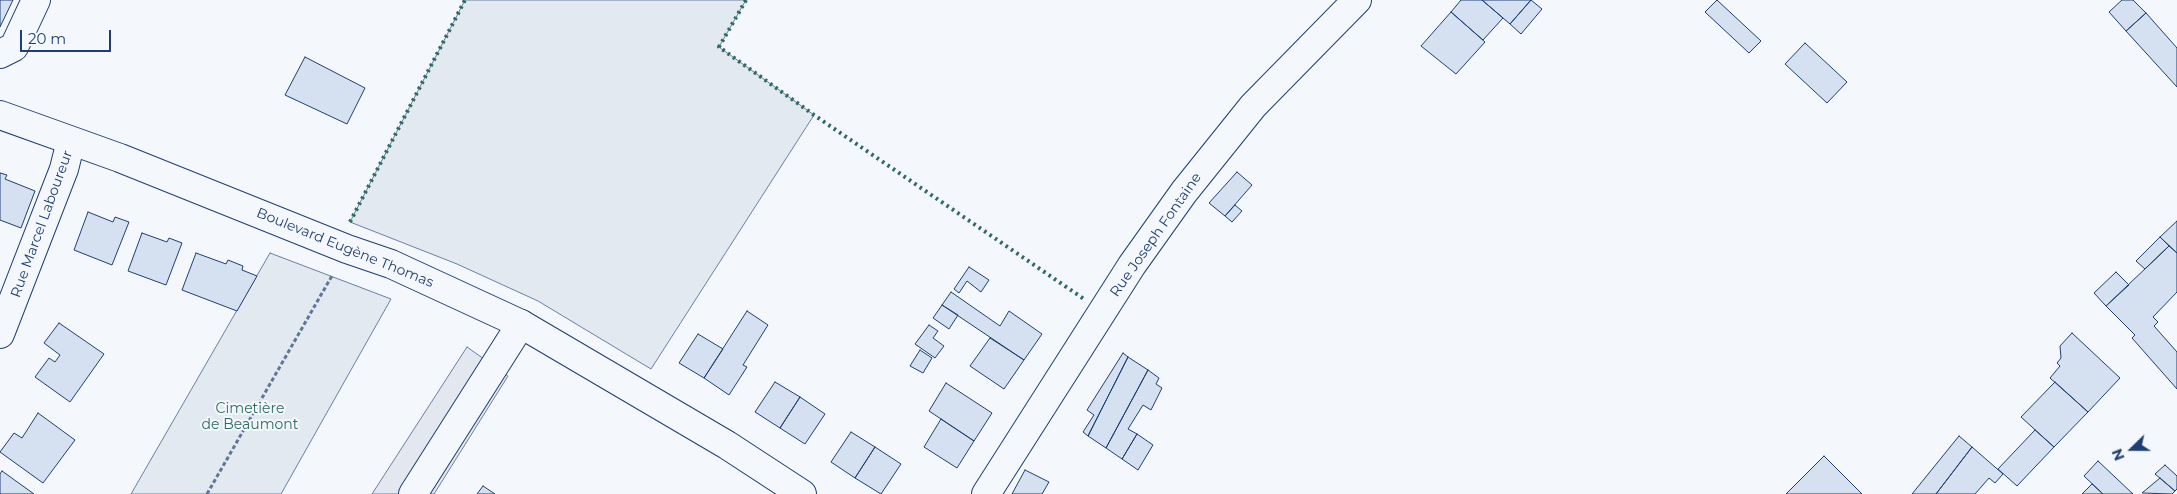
<!DOCTYPE html>
<meta charset="utf-8">
<style>
body{margin:0}
#map{position:relative;width:2177px;height:494px;overflow:hidden;background:#f4f7fb;font-family:Montserrat,sans-serif}
canvas{display:block}
.north{position:absolute;left:2107px;top:424px;width:50px;height:50px;-webkit-text-stroke:4px #f4f7fb;paint-order:stroke;rotate:248deg;font-size:14px;font-weight:700;line-height:20px;text-align:center;color:#1d3f73}
.north::after{content:'';display:block;margin:auto;width:18px;height:22px;background:#1d3f73;clip-path:polygon(50% 0,100% 100%,50% 72%,0 100%)}
.scale{position:absolute;left:20px;top:30px;width:91px;height:22px;box-sizing:border-box;border:2px solid #1d3f73;border-top:0;padding-left:6px;font-size:15px;line-height:18px;white-space:nowrap;color:#1d3f73;-webkit-text-stroke:4px #f4f7fb;paint-order:stroke}
</style>
<div id="map">
<canvas width="2177" height="494"></canvas>
<div class="north">N</div>
<div class="scale">20 m</div>
</div>
<script>
const ctx = document.querySelector('canvas').getContext('2d');
ctx.lineJoin = 'round';
function fill(path, color) {
  ctx.fillStyle = color;
  ctx.fill(path, 'evenodd');
}
function poly(rows) {
  const path = new Path2D();
  for (const r of rows) {
    path.moveTo(r[0], r[1]);
    for (let i = 2; i < r.length; i += 2) path.lineTo(r[i], r[i + 1]);
  }
  return path;
}
function trace(path, color, width, dash) {
  ctx.strokeStyle = color;
  ctx.lineWidth = width;
  ctx.lineCap = dash ? 'butt' : 'round';
  ctx.setLineDash(dash || []);
  ctx.stroke(path);
}
function drawText(font, color, halo, rows, align = 'center') {
  ctx.font = font + ' Montserrat,sans-serif';
  ctx.lineWidth = 4;
  ctx.setLineDash([]);
  ctx.textBaseline = 'middle';
  ctx.strokeStyle = halo;
  ctx.fillStyle = color;
  for (const [text, x, y, turn = 0] of rows) {
    ctx.save();
    ctx.translate(x, y);
    ctx.rotate((+turn || 0) * Math.PI / 180);
    ctx.textAlign = isNaN(turn) ? turn : align;
    if (halo) ctx.strokeText(text, 0, 0);
    ctx.fillText(text, 0, 0);
    ctx.restore();
  }
}
const green = poly([
 [465,0,746,0,719,47,814,115,651,369,538,301,457,264,350,222,465,0],
 [270,253,391,299,281,494,131,494,270,253]
]);
fill(green, '#e3e9f0');
trace(green, '#687fa3', 1);
const parking = poly([
 [467,347,508,376,434,494,372,494,467,347]
]);
fill(parking, '#e3e8f0');
trace(parking, '#687fa3', 1);
const building = poly([
 [0,0,13,0,0,27,0,0],
 [1461,0,1482,0,1503,18,1483,40,1451,12,1461,0],
 [1482,0,1531,0,1510,24,1482,0],
 [1531,0,1542,9,1521,34,1510,24,1531,0],
 [1717,0,1761,41,1749,53,1705,12,1717,0],
 [2122,0,2133,0,2146,13,2126,31,2109,12,2122,0],
 [1451,12,1485,42,1456,74,1421,46,1451,12],
 [2146,13,2177,48,2177,87,2126,31,2146,13],
 [1805,43,1847,82,1827,103,1785,64,1805,43],
 [305,57,365,88,347,124,285,95,305,57],
 [1237,172,1252,185,1225,216,1209,203,1237,172],
 [0,173,7,175,5,179,35,191,21,228,0,220,0,173],
 [1235,205,1242,211,1232,222,1225,216,1235,205],
 [88,212,113,222,115,217,129,222,112,265,74,250,88,212],
 [2177,221,2177,253,2160,237,2177,221],
 [142,233,167,242,169,238,182,243,166,285,128,271,142,233],
 [2160,237,2169,246,2145,269,2136,261,2160,237],
 [2169,246,2177,253,2177,292,2153,317,2158,322,2154,326,2177,352,2177,389,2132,338,2135,335,2106,306,2169,246],
 [196,253,226,264,228,260,243,266,242,270,257,276,237,311,182,290,196,253],
 [969,267,989,280,981,292,967,281,959,293,954,289,969,267],
 [2116,272,2129,285,2106,306,2094,293,2116,272],
 [951,292,1000,326,1009,311,1042,334,1024,360,942,305,951,292],
 [942,305,958,315,949,329,933,318,942,305],
 [747,311,768,325,743,365,747,367,729,395,704,378,747,311],
 [59,323,104,354,70,402,35,377,49,358,55,362,60,355,44,343,59,323],
 [929,325,938,331,933,338,944,346,935,358,915,344,929,325],
 [2072,333,2120,378,2088,412,2050,378,2060,366,2057,363,2061,358,2060,346,2072,333],
 [698,334,723,349,704,378,679,363,698,334],
 [990,338,1024,360,1004,389,970,366,990,338],
 [920,350,932,358,923,373,910,366,920,350],
 [1123,353,1128,357,1088,436,1083,432,1094,415,1087,410,1123,353],
 [1128,357,1148,370,1106,448,1088,436,1128,357],
 [1148,370,1159,378,1156,384,1162,388,1151,410,1143,405,1128,429,1137,434,1122,459,1106,448,1148,370],
 [775,382,800,397,780,428,755,412,775,382],
 [2055,382,2088,412,2054,447,2021,417,2055,382],
 [946,383,992,413,974,441,929,411,946,383],
 [800,397,825,414,805,444,780,428,800,397],
 [38,413,75,440,43,483,0,452,14,433,22,438,38,413],
 [941,419,974,441,957,468,924,447,941,419],
 [2035,430,2054,447,2017,486,1998,469,2035,430],
 [851,432,875,447,855,478,831,462,851,432],
 [1137,434,1153,445,1138,470,1122,459,1137,434],
 [1959,436,1972,447,1936,494,1912,494,1959,436],
 [875,447,901,464,881,494,855,478,875,447],
 [1972,447,2003,474,1995,483,1989,478,1975,494,1936,494,1972,447],
 [1824,456,1862,494,1786,494,1824,456],
 [2098,461,2133,494,2103,494,2084,476,2098,461],
 [2165,465,2177,476,2177,489,2175,491,2155,474,2165,465],
 [1025,470,1049,482,1042,494,1012,494,1025,470],
 [2,471,34,494,0,494,0,474,2,471],
 [2160,478,2175,491,2172,494,2142,493,2160,478],
 [2092,484,2103,494,2082,494,2092,484],
 [483,486,495,494,477,494,483,486]
]);
fill(building, '#d5e0f0');
trace(building, '#1d3f73', 1);
const minor = poly([
 [0,54,14,47,36,0],
 [0,334,64,169,71,141],
 [413,494,521,324],
 [986,494,1132,265,1184,192,1253,106,1357,0]
]);
const major = poly([
 [0,115,120,158,347,249,391,264,521,324,727,445,802,494]
]);
trace(minor, '#1d3f73', 30);
trace(major, '#1d3f73', 30);
trace(poly([
 [207,494,333,274]
]), '#5e769c', 3, [4, 2.5]);
trace(minor, '#f4f7fb', 28);
trace(major, '#f4f7fb', 28);
trace(poly([
 [746,0,719,47,814,115,1084,299],
 [350,222,465,0]
]), '#2c6c60', 4, [2.5, 4]);
drawText('14px', '#1d3f73', '#f4f7fb', [
 ["Rue Marcel Laboureur",42,224,-70],
 ["Rue Joseph Fontaine",1156,235,-55],
 ["Boulevard Eugène Thomas",345,248,22]
]);
drawText('14px', '#2c6c60', '#f4f7fb', [
 ["Cimetière",250,409],
 ["de Beaumont",250,425]
]);
</script>
